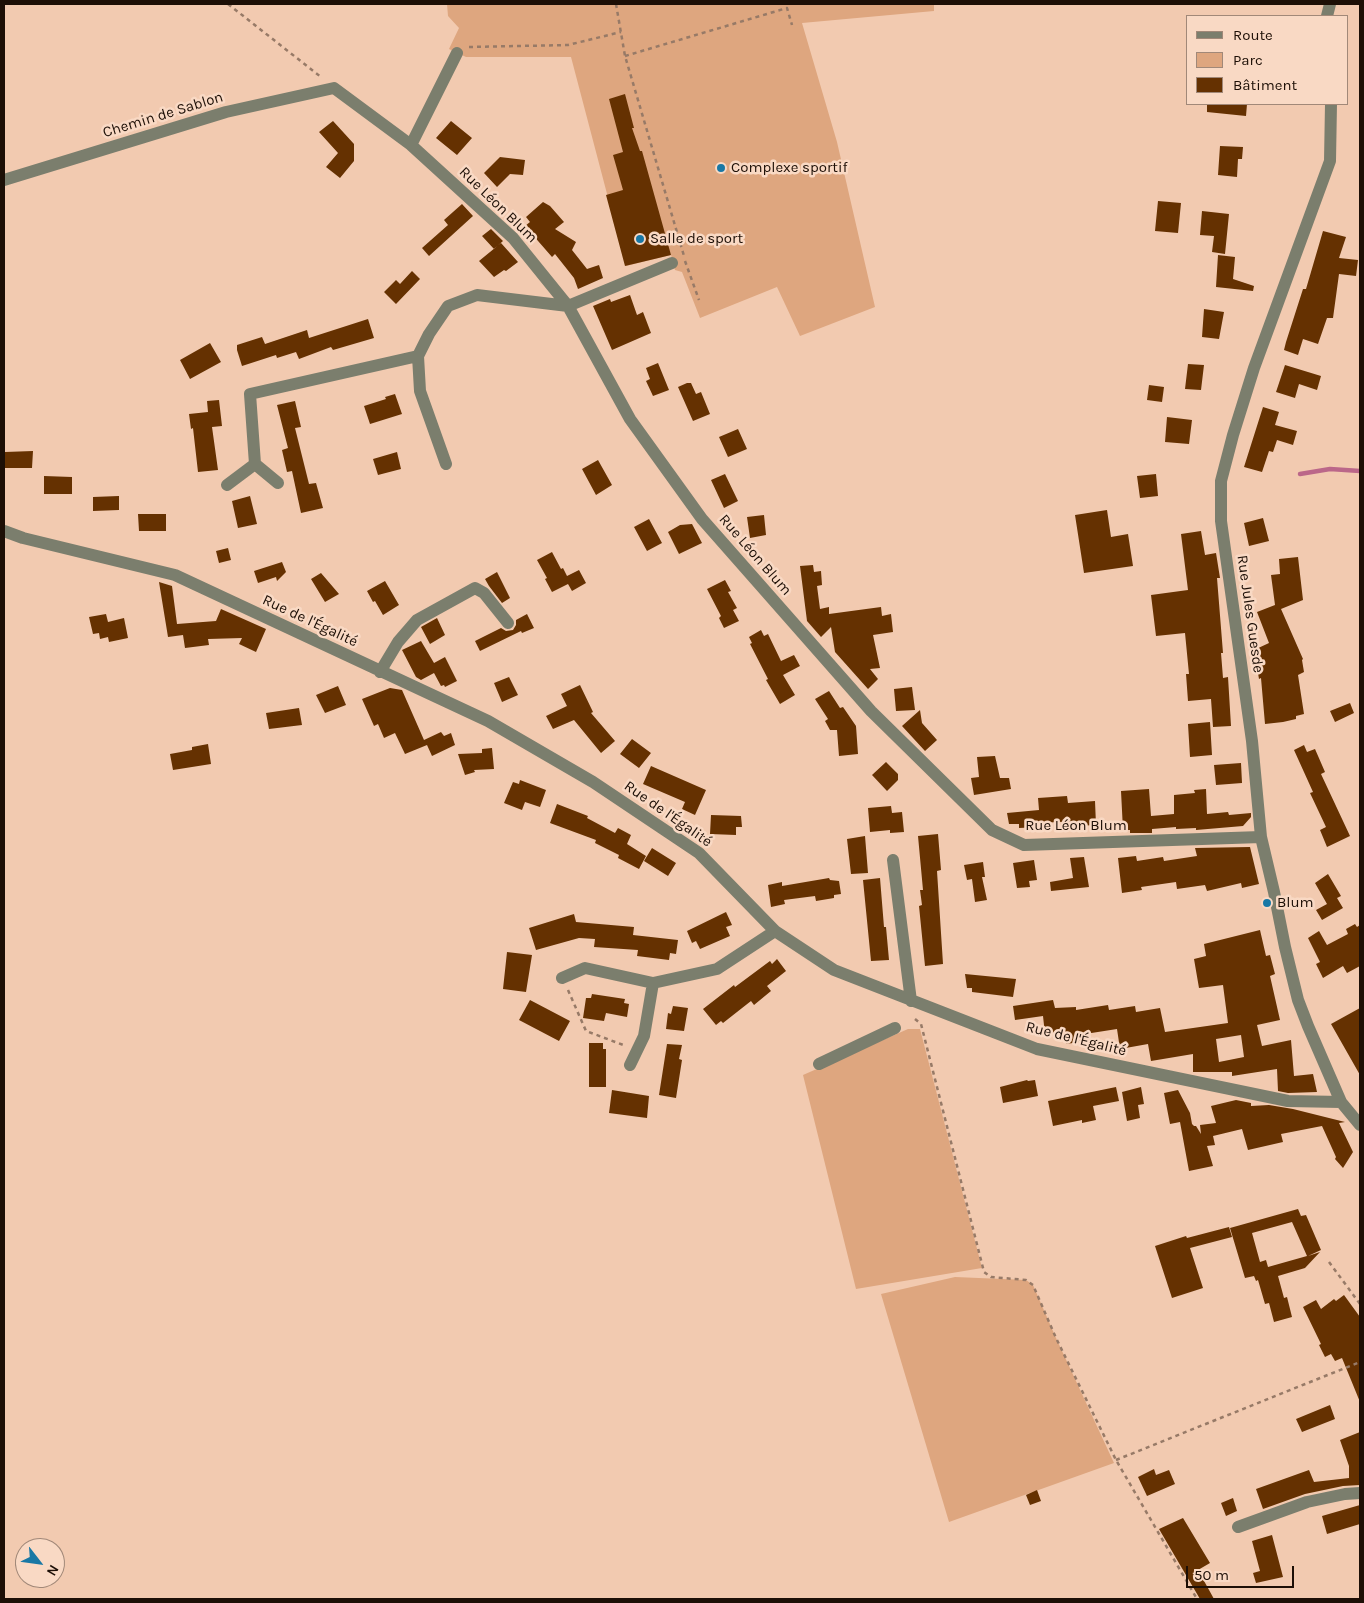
<!DOCTYPE html>
<meta charset="utf-8">
<style>
body{margin:0}
#map{position:relative;width:1364px;height:1603px;overflow:hidden;background:#f2cab0;font-family:Karla,sans-serif}
canvas{display:block}
.frame{position:absolute;inset:0;border:5px solid #1d0f06;pointer-events:none}
.legend{position:absolute;left:1186px;top:15px;width:162px;height:90px;box-sizing:border-box;background:#f9d9c4;border:1px solid #a18878;margin:0;padding:6px 9px;list-style:none;font-size:15px;color:#1d0f06}
.legend li{display:flex;align-items:center;gap:10px;height:25px}
.legend b{width:25px;border:1px solid #a18878}
.north{position:absolute;left:15px;top:1538px;width:50px;height:50px;box-sizing:border-box;background:#f9d9c4;border:1px solid #a18878;border-radius:50%;rotate:120deg;font-size:14px;font-weight:700;line-height:20px;text-align:center;color:#1d0f06}
.north::after{content:'';display:block;margin:auto;width:18px;height:22px;background:#1978a5;clip-path:polygon(50% 0,100% 100%,50% 72%,0 100%)}
.scale{position:absolute;left:1186px;top:1566px;width:108px;height:22px;box-sizing:border-box;border:2px solid #1d0f06;border-top:0;padding-left:6px;font-size:15px;line-height:18px;white-space:nowrap;color:#1d0f06;-webkit-text-stroke:4px #f9d9c4;paint-order:stroke}
</style>
<div id="map">
<canvas width="1364" height="1603"></canvas>
<div class="frame"></div>
<ul class="legend">
<li><b style="height:6px;background:#7b7e6d"></b>Route</li>
<li><b style="height:14px;background:#dea67f"></b>Parc</li>
<li><b style="height:14px;background:#653101"></b>Bâtiment</li>
</ul>
<div class="north">N</div>
<div class="scale">50 m</div>
</div>
<script>
const ctx = document.querySelector('canvas').getContext('2d');
ctx.lineJoin = 'round';
function fill(path, color) {
  ctx.fillStyle = color;
  ctx.fill(path, 'evenodd');
}
function poly(rows) {
  const path = new Path2D();
  for (const r of rows) {
    path.moveTo(r[0], r[1]);
    for (let i = 2; i < r.length; i += 2) path.lineTo(r[i], r[i + 1]);
  }
  return path;
}
function trace(path, color, width, dash) {
  ctx.strokeStyle = color;
  ctx.lineWidth = width;
  ctx.lineCap = dash ? 'butt' : 'round';
  ctx.setLineDash(dash || []);
  ctx.stroke(path);
}
function drawText(font, color, halo, rows, align = 'center') {
  ctx.font = font + ' Karla,sans-serif';
  ctx.lineWidth = 5;
  ctx.setLineDash([]);
  ctx.textBaseline = 'middle';
  ctx.strokeStyle = halo;
  ctx.fillStyle = color;
  for (const [text, x, y, turn = 0] of rows) {
    ctx.save();
    ctx.translate(x, y);
    ctx.rotate((+turn || 0) * Math.PI / 180);
    ctx.textAlign = isNaN(turn) ? turn : align;
    if (halo) ctx.strokeText(text, 0, 0);
    ctx.fillText(text, 0, 0);
    ctx.restore();
  }
}
fill(poly([
 [447,4,934,4,934,11,802,23,837,142,875,307,800,336,777,287,700,318,682,272,675,270,671,255,626,266,571,57,466,57,449,49,459,28,448,16],
 [908,1029,920,1029,982,1268,856,1289,803,1075],
 [955,1277,1026,1280,1033,1285,1056,1338,1114,1463,949,1522,881,1294]
]), '#dea67f');
trace(poly([
 [1300,474,1330,469,1360,471]
]), '#bb6789', 4.5);
fill(poly([
 [625,94,634,128,632,128,640,151,642,151,671,255,625,266,606,195,623,190,613,155,623,152,609,99],
 [1207,104,1247,104,1246,116,1207,112],
 [333,121,354,144,354,161,340,178,326,167,338,153,319,132],
 [451,121,472,138,457,155,436,138],
 [1220,146,1243,147,1242,159,1238,159,1237,177,1218,175],
 [500,157,525,160,523,175,510,174,497,187,484,173],
 [1158,201,1181,203,1178,233,1155,231],
 [543,202,550,206,564,222,555,229,576,242,572,250,587,269,599,265,603,278,578,289,574,278,555,254,552,257,525,226,530,222,526,217],
 [462,204,473,216,429,256,422,248,448,225,444,220],
 [1202,211,1229,214,1225,254,1212,252,1214,236,1200,235],
 [491,229,503,241,494,249,482,236],
 [1323,231,1346,237,1339,258,1358,260,1356,276,1339,274,1333,318,1327,318,1318,344,1303,339,1298,355,1284,350,1286,342,1303,289,1306,289],
 [501,243,518,262,506,271,504,270,494,277,479,261],
 [1218,255,1235,257,1233,279,1254,286,1253,291,1216,287],
 [412,271,420,279,396,304,384,292,396,280,400,284],
 [630,295,637,315,643,312,651,333,612,350,593,306,610,299,611,302],
 [1204,309,1224,312,1219,339,1202,337],
 [368,319,374,338,333,350,331,347,299,359,296,352,277,358,276,355,242,366,237,350,237,345,262,337,265,344,307,330,309,338],
 [210,343,221,362,190,379,180,360],
 [658,363,669,390,653,396,646,381,650,379,646,368],
 [1188,364,1204,365,1201,390,1185,389],
 [1285,365,1321,376,1317,390,1299,384,1295,398,1276,392],
 [687,383,691,383,696,394,701,392,710,414,693,421,678,387],
 [1149,385,1164,387,1162,402,1147,400],
 [395,394,402,414,370,424,364,406,386,399,385,397],
 [219,400,222,426,212,427,218,470,198,472,193,428,191,429,189,414,208,412,207,401],
 [295,401,301,427,295,428,309,484,316,483,323,508,301,513,292,471,287,472,282,450,288,448,277,405],
 [1263,407,1279,412,1275,425,1297,431,1293,445,1277,440,1273,452,1269,451,1262,472,1244,467],
 [1167,417,1192,420,1189,444,1165,442],
 [738,429,747,449,728,457,719,437],
 [33,451,32,468,4,468,5,452],
 [397,452,401,469,378,475,373,459],
 [598,460,612,485,596,495,582,469],
 [725,474,738,501,724,508,711,480],
 [1156,474,1158,496,1140,498,1137,476],
 [44,476,72,477,72,494,44,494],
 [119,496,119,510,93,511,93,497],
 [250,496,257,524,238,528,232,501],
 [1107,510,1111,537,1128,534,1133,566,1084,573,1075,515],
 [138,514,166,514,166,531,139,531],
 [764,515,766,535,750,538,747,517],
 [1263,518,1269,541,1249,546,1244,523],
 [649,519,662,543,647,551,634,527],
 [692,524,702,543,679,554,668,532,680,525],
 [1201,531,1205,555,1216,553,1220,578,1217,578,1223,653,1221,653,1223,678,1228,677,1231,726,1213,727,1211,699,1188,701,1186,674,1189,674,1185,633,1156,636,1151,595,1188,590,1181,534],
 [228,548,231,560,219,563,216,551],
 [552,552,561,569,563,568,567,576,579,570,586,583,572,591,568,584,552,592,545,579,547,578,537,560],
 [1298,557,1303,600,1281,609,1303,659,1302,660,1304,672,1298,675,1304,714,1296,716,1296,719,1283,722,1265,724,1261,678,1259,679,1254,650,1269,643,1257,612,1275,605,1271,575,1280,574,1279,559],
 [282,562,286,572,277,581,276,577,258,583,254,571],
 [813,565,814,572,821,571,822,585,817,586,820,609,829,607,829,614,881,607,882,616,891,614,893,632,873,635,880,668,870,669,878,679,868,689,835,652,831,627,821,637,807,621,800,566],
 [497,572,510,598,502,603,489,586,485,579],
 [321,573,339,594,325,602,311,579],
 [725,580,731,591,728,592,737,608,733,610,739,621,724,628,719,618,721,616,707,589],
 [385,581,399,605,383,615,375,601,373,602,367,591],
 [159,582,172,586,177,624,216,621,221,609,266,629,256,652,239,644,242,638,208,639,209,645,185,648,183,635,168,637],
 [106,614,108,622,124,618,128,638,109,642,108,637,100,639,99,633,93,634,89,617],
 [527,614,534,628,522,633,521,631,480,651,475,641,501,628,506,631,513,630,516,625,516,620],
 [437,618,445,635,430,644,421,627],
 [761,630,764,636,768,634,781,661,794,655,800,666,783,675,795,695,780,704,766,680,768,679,750,644,752,643,749,637],
 [421,641,434,663,445,657,457,681,445,687,444,685,441,686,434,673,421,680,416,677,402,650],
 [509,677,518,695,502,702,494,683],
 [580,685,593,712,591,713,615,741,601,753,574,720,553,729,546,716,567,706,561,694],
 [338,686,346,705,325,713,316,695],
 [912,687,915,710,896,711,894,689],
 [390,688,402,690,424,740,441,732,444,736,451,733,455,745,432,756,427,745,405,754,395,733,384,738,378,724,374,726,362,699],
 [829,691,840,708,843,707,856,726,858,754,839,756,837,730,830,730,825,721,828,719,815,699],
 [1350,703,1354,713,1335,722,1330,711],
 [299,708,302,725,269,729,266,713],
 [920,710,922,723,937,740,925,751,902,726],
 [1210,722,1212,755,1190,757,1188,724],
 [632,739,651,753,639,768,620,754],
 [208,744,211,764,173,770,170,754,192,750,192,747],
 [1304,745,1307,752,1315,749,1325,772,1321,774,1350,836,1327,847,1320,830,1326,827,1310,793,1313,792,1294,750],
 [492,748,494,769,474,770,475,772,465,775,458,754,482,753,482,749],
 [995,756,1000,778,1009,778,1011,789,974,795,971,778,979,777,977,757],
 [886,762,898,774,898,780,887,791,872,775],
 [1241,763,1242,783,1216,785,1214,765],
 [651,766,706,790,695,815,682,809,685,802,643,784],
 [520,780,546,790,540,807,525,802,522,810,504,803,513,782,519,784],
 [1149,789,1151,816,1174,814,1174,795,1195,793,1194,790,1206,789,1207,814,1228,812,1229,815,1251,813,1251,817,1243,826,1196,830,1196,828,1176,829,1176,827,1152,829,1152,833,1130,833,1130,830,1123,830,1121,791],
 [1067,796,1068,803,1095,801,1096,825,1076,826,1076,821,1040,823,1040,827,1019,828,1019,824,1009,824,1007,813,1039,810,1038,798],
 [557,804,588,816,587,818,615,833,618,828,631,835,627,844,646,856,639,869,618,858,619,855,595,843,596,840,550,823],
 [891,806,892,813,902,812,904,832,890,833,890,830,870,832,868,808],
 [711,815,741,816,742,827,736,827,736,835,710,834],
 [938,834,941,870,937,871,943,964,925,966,919,906,922,905,920,890,923,890,918,836],
 [865,836,868,873,851,874,847,839],
 [1250,847,1259,884,1242,888,1241,883,1207,891,1205,885,1177,889,1176,882,1141,887,1142,890,1122,893,1118,858,1136,856,1137,861,1163,857,1164,861,1197,856,1195,848],
 [652,848,676,863,668,876,644,861],
 [1084,857,1089,887,1051,891,1050,882,1073,878,1070,858],
 [1034,860,1037,880,1029,881,1030,887,1017,888,1013,863],
 [983,862,985,877,982,877,987,900,975,902,972,879,967,880,964,865],
 [1328,874,1341,896,1337,898,1343,908,1322,920,1316,910,1327,904,1315,883],
 [829,878,830,880,839,881,841,894,834,895,834,898,816,901,815,896,784,900,785,904,771,907,768,885,782,882,782,886],
 [880,878,884,927,886,927,889,960,871,961,863,880],
 [726,912,732,925,726,927,730,936,700,949,696,941,692,943,687,931],
 [574,914,576,922,634,927,633,935,678,940,676,954,670,953,669,960,637,956,638,950,594,947,595,939,579,938,536,950,529,928],
 [1355,924,1357,927,1360,925,1360,966,1347,973,1343,966,1323,978,1316,964,1320,962,1308,938,1319,931,1327,945,1348,934,1346,929],
 [1260,930,1266,956,1270,955,1275,974,1270,976,1280,1020,1257,1025,1262,1046,1291,1040,1294,1076,1313,1074,1317,1092,1288,1093,1278,1091,1277,1069,1232,1076,1232,1072,1193,1072,1193,1054,1151,1061,1148,1044,1120,1049,1117,1029,1085,1034,1086,1041,1066,1044,1064,1031,1045,1034,1043,1016,1015,1020,1013,1006,1053,1000,1055,1008,1076,1007,1076,1010,1108,1005,1109,1010,1135,1006,1136,1012,1160,1008,1165,1032,1228,1023,1223,985,1199,988,1194,959,1206,956,1204,944],
 [1241,1035,1244,1057,1219,1062,1216,1039],
 [507,952,532,955,526,992,503,989],
 [777,959,786,971,767,986,771,991,754,1005,751,1001,723,1023,721,1021,716,1025,703,1009,734,985,735,987,770,961,772,964],
 [965,974,1016,979,1013,997,972,992,972,988,967,988],
 [592,994,625,999,624,1003,629,1004,627,1017,606,1013,604,1021,583,1018,586,998,591,998],
 [530,1000,570,1021,559,1041,519,1020],
 [673,1006,688,1008,684,1031,666,1029,668,1013,671,1014],
 [1360,1008,1360,1075,1331,1024],
 [589,1043,603,1043,603,1049,606,1049,606,1087,589,1087],
 [667,1044,682,1045,679,1059,682,1060,676,1098,659,1095],
 [1027,1080,1028,1081,1035,1080,1038,1096,1003,1103,1000,1087],
 [1116,1087,1119,1101,1093,1106,1096,1120,1082,1123,1082,1120,1053,1126,1048,1101],
 [1141,1087,1144,1104,1138,1105,1140,1118,1127,1121,1122,1092],
 [612,1090,649,1096,647,1118,609,1113],
 [1178,1090,1190,1113,1192,1124,1194,1126,1196,1126,1201,1134,1200,1125,1216,1123,1211,1106,1236,1100,1251,1103,1251,1106,1269,1105,1293,1109,1345,1122,1339,1123,1353,1152,1343,1168,1335,1159,1336,1157,1322,1126,1281,1134,1283,1142,1248,1150,1242,1129,1213,1136,1215,1145,1207,1146,1213,1166,1189,1171,1180,1122,1170,1124,1164,1093],
 [1298,1209,1301,1216,1306,1215,1321,1250,1308,1256,1320,1252,1305,1268,1278,1276,1284,1298,1287,1297,1292,1317,1274,1322,1269,1303,1265,1304,1258,1280,1256,1281,1254,1276,1245,1278,1230,1228],
 [1292,1222,1307,1256,1268,1267,1266,1260,1260,1262,1252,1233],
 [1229,1227,1232,1237,1190,1248,1203,1288,1172,1298,1155,1246,1186,1236,1187,1238],
 [1344,1295,1360,1317,1360,1402,1342,1358,1335,1361,1331,1354,1325,1357,1319,1345,1321,1344,1303,1307,1316,1300,1321,1309,1334,1299,1336,1301],
 [1330,1405,1335,1419,1302,1432,1296,1419],
 [1360,1432,1360,1485,1343,1486,1305,1494,1263,1509,1256,1489,1309,1470,1314,1482,1349,1478,1349,1466,1340,1440],
 [1154,1469,1156,1475,1169,1470,1175,1484,1147,1496,1138,1477],
 [1037,1490,1041,1501,1030,1505,1026,1495],
 [1233,1498,1237,1511,1226,1516,1221,1503],
 [1360,1505,1360,1524,1327,1534,1322,1516],
 [1183,1518,1210,1563,1198,1570,1214,1599,1200,1599,1159,1529],
 [1272,1535,1283,1577,1256,1583,1253,1573,1260,1571,1252,1541]
]), '#653101');
trace(poly([
 [228,4,321,77],
 [616,4,625,56,684,256],
 [469,47,568,45,621,32],
 [625,56,787,8,792,25],
 [685,261,699,300],
 [568,990,586,1031,626,1046],
 [915,1019,921,1024,984,1272,991,1277,1026,1280,1033,1285,1056,1338,1116,1460,1197,1599],
 [1329,1262,1360,1304],
 [1116,1460,1360,1362]
]), '#977a67', 2.5, [4, 4]);
trace(poly([
 [1327,16,1330,4],
 [1331,104,1330,161,1254,368,1233,435,1221,481,1221,521,1252,741,1261,837,1274,892,1285,947,1298,1000,1308,1026,1341,1102,1360,1125],
 [411,145,457,53],
 [4,180,226,112,334,88,411,145,513,238,568,306,630,419,702,519,871,711,992,830,1024,845,1261,837],
 [418,356,420,391,446,464],
 [255,464,278,483],
 [227,485,255,464,250,394,418,356,429,334,448,306,477,295,568,306,672,263],
 [4,531,23,538,175,575,488,721,593,782,699,853,775,931,834,970,1037,1049,1288,1101,1341,1102],
 [380,672,398,642,417,620,475,588,484,593,508,623],
 [893,860,911,1001],
 [562,978,585,968,653,983,717,969,775,931],
 [819,1064,895,1028],
 [630,1065,644,1036,653,983],
 [1238,1527,1307,1502,1345,1494,1360,1493]
]), '#7b7e6d', 12);
for (const [x, y, r, color] of [
 [721,168,5,"#1978a5"],
 [640,239,5,"#1978a5"],
 [1267,903,5,"#1978a5"]
]) {
  const dot = new Path2D();
  dot.arc(x, y, r, 0, 2 * Math.PI);
  ctx.fillStyle = color;
  ctx.fill(dot);
  trace(dot, '#f9d9c4', 2);
}
drawText('15px', '#1d0f06', '#f9d9c4', [
 ["Chemin de Sablon",163,115,-17],
 ["Rue Léon Blum",498,205,44],
 ["Rue Léon Blum",755,555,49],
 ["Rue Jules Guesde",1250,614,82],
 ["Rue de l'Égalité",310,621,25],
 ["Rue de l'Égalité",668,814,35],
 ["Rue Léon Blum",1076,826],
 ["Rue de l'Égalité",1076,1039,14]
]);
drawText('15px', '#1d0f06', '#f9d9c4', [
 ["Complexe sportif",731,168],
 ["Salle de sport",650,239],
 ["Blum",1277,903]
], 'left');
</script>
